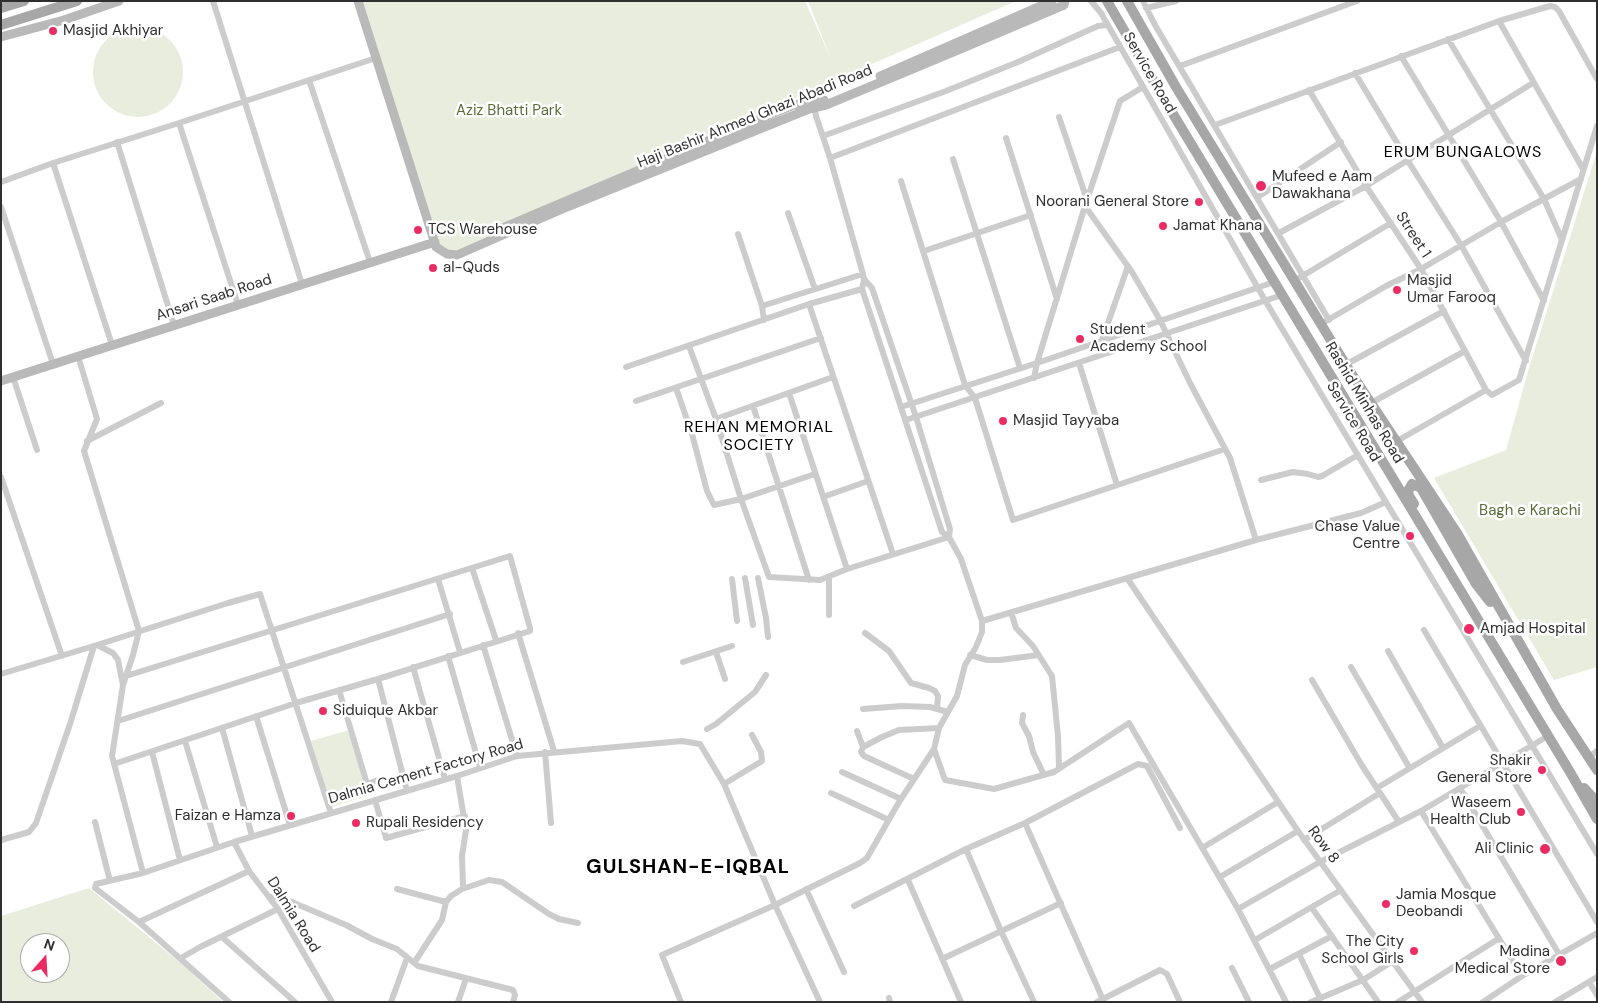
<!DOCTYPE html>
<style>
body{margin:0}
#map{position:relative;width:1598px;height:1003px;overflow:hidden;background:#fff;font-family:"DM Sans",sans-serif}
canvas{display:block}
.frame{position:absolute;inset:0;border:2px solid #2f2f2f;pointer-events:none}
.north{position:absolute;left:20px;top:933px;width:50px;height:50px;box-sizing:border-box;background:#fff;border:1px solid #acacac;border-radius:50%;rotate:19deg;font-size:14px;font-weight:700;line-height:20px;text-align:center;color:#2f2f2f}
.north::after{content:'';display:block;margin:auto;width:18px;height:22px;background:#eb2c62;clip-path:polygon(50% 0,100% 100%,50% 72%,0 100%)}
</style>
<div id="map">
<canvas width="1598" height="1003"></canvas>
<div class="frame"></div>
<div class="north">N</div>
</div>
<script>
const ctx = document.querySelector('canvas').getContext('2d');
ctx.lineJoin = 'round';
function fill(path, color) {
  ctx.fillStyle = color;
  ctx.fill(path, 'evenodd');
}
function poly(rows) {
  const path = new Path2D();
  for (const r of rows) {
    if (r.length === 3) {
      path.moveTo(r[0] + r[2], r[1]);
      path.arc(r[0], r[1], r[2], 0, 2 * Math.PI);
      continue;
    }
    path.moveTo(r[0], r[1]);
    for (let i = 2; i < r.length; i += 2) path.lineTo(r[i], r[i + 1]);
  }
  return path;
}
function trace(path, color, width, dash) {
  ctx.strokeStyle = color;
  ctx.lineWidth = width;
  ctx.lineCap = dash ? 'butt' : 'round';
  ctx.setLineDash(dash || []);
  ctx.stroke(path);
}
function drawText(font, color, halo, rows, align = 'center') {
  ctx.font = font + ' "DM Sans",sans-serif';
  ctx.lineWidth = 5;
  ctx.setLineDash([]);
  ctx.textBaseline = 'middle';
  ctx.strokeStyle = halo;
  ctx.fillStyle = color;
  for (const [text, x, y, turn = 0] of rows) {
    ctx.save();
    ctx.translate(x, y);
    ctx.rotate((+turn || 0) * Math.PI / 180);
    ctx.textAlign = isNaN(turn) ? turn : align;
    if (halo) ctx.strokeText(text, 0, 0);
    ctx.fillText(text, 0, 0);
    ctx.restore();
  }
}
fill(poly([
 [359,1,805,1,831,59,808,1,1016,1,840,78,457,255,435,242],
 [138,72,45],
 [1597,151,1597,667,1554,680,1434,478,1506,450,1528,371],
 [349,730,367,796,332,807,311,741],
 [89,888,184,966,223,1002,1,1002,1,916],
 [30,943,60,943,60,973,30,973]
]), '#e9eddd');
trace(poly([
 [213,1,302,284],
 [1091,1,1101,13,1266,302,1597,854],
 [1143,1,1155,25,1329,320],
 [1146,8,1176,1],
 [1499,21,1583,169],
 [1448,39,1544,199,1562,240],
 [1401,56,1501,222,1544,301],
 [1180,66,1357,1],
 [1355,73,1408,161,1461,245,1526,361],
 [309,80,370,262],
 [1309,90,1366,186,1421,269,1486,390,1492,395,1519,380,1597,126],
 [814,105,816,116,830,158,863,274,864,279,862,289,942,532,949,537],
 [1059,117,1087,200],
 [179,123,238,305],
 [1215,125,1499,21,1550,6,1555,7,1559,11,1597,79],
 [823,136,946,91,1018,62,1098,26,1107,25],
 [1006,138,1057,299],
 [117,142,174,325],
 [830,158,1120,47],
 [953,159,1020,368],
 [53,163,112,345],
 [901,181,965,385,975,398,1013,520,1225,449],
 [1,182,53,163,179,123,376,58],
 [1258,197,1341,142],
 [1085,206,1132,272,1160,320,1190,383,1230,458,1256,540],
 [1,207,53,364],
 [788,213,815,289],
 [1279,233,1366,186,1533,83],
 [738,234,762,306,764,320],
 [924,251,1031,215],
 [1299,278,1391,223],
 [809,304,893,554],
 [762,306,863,274],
 [1326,321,1386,286,1421,269,1501,222,1581,179],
 [1102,340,1128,266],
 [689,346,716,419,741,499,769,577,820,580,847,569,949,537],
 [78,356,97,419,84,451,139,631,133,655,123,685],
 [1079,363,1117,485],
 [1345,365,1444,311],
 [626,367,809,304,862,289],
 [13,377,37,450],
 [1034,378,1037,363,1085,206,1120,101,1143,87],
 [676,388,692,434,707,491,714,505,741,499,815,474],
 [789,393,847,569],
 [636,401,821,338],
 [1371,403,1465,351],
 [753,406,809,580],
 [901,407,1037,363,1274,282],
 [716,419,833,377],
 [906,420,1282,295],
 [87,441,161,403],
 [1397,441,1486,390],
 [1,477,62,656],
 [1261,480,1293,472,1308,474,1318,477,1322,476,1358,455],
 [823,497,868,481],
 [472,568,496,640],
 [829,577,829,615],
 [745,578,753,625],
 [758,578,766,618,768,637],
 [1127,578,1298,831,1422,1002],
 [438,579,460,652],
 [732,579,737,621],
 [1011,612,1016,628,1033,646,1052,676,1058,736,1059,768],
 [982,621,1256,540,1361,513,1386,502],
 [1424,630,1597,922],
 [518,633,554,751],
 [865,633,889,651,911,683,929,688,935,691,938,696,937,709],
 [97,645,228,603,260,594,331,813],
 [483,645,517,756],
 [1388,651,1443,748],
 [716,652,725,679],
 [970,655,987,660,1000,660,1039,655],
 [448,656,480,767],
 [683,662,732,646],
 [413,667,445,779],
 [1351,667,1409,767],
 [1,674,97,645,113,653,118,660,123,685,112,756,143,873],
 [378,679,407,791],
 [1312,680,1361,764,1399,822],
 [339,690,367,784,381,779],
 [863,709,902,706,930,707,948,712],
 [1023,715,1022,723,1029,736,1033,752,1044,775],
 [256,716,290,825],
 [118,721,450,614],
 [222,728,252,836],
 [707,729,716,724,755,692,766,675],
 [857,731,863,747],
 [185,741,217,847],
 [934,749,945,780,994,789,1054,772,1129,723,1238,909,1286,1002],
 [152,752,180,860],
 [545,752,551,823],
 [1589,757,1597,751],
 [114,764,296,703,378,679,530,631,530,628,510,556,126,676],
 [842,772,901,799],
 [914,779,864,756,861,752,863,747,882,737,899,730,939,728],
 [724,784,762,761,761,752,752,735],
 [1377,788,1480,726],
 [1460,788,1559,954],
 [831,793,889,820],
 [375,800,386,838,465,816],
 [1421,811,1522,976],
 [95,822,110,881],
 [1025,823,1104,1002],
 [1,840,29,832,36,823,70,724,94,646],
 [1304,840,1380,793],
 [234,842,249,871,278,909,332,1002],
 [1202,848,1278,802],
 [966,849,1001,931,1034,1002],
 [1220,877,1298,831],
 [908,880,961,1002],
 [397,889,446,902],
 [462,889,489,880,502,882,549,914,559,919,578,923],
 [806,889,844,972],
 [269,897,280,897,346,925,372,939,397,949,418,966,513,990,515,995,513,1002],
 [854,906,966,849,1025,823,1138,764,1147,766,1180,828],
 [1312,908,1378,1002],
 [1238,909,1320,862,1421,811,1548,736],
 [139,922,249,871],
 [222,937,295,1002],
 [1255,940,1341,890],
 [1299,954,1320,998],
 [181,958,200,947,278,909],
 [942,959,1061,903],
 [414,963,442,920,446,902,451,896,462,889,463,887,462,856,466,830,457,776],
 [1232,968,1249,1002],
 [1270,969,1332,936],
 [1589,982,1597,995],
 [889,998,890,1002],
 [229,1002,139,922,95,888,96,884,143,873,234,842,457,776,517,756,682,741,700,744,724,784,775,905,820,1002],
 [391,1002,407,958],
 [458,1002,466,979],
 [681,1002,662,955,775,905,860,863,867,858,899,802,934,749,939,728,957,696,965,665,976,647,982,632,982,621,961,559,949,537,950,529,916,417,872,288,864,279],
 [1097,1002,1160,970,1167,974,1180,1002],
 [1311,1002,1363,980,1393,961],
 [1398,1002,1498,939],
 [1483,1002,1522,976,1597,933],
 [1555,1002,1597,977]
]), '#ccc', 6);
trace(poly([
 [358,1,436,247,447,254,457,255,567,207,809,109,826,105,958,50,1064,5,1065,1],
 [1,37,64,20,119,1],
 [880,76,1052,1],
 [505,227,793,105,824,100],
 [1,381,435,242]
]), '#b9b9b9', 9);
trace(poly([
 [1107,1,1161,94,1570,772,1597,819],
 [1127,1,1176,87,1349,370,1457,533,1557,709,1597,770],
 [1,8,24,1],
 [1,25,77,1],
 [1414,504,1409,496,1408,491,1412,484,1421,488,1476,584,1490,602],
 [1584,788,1597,802]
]), '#a7a7a7', 10);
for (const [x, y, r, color] of [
 [53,31,5,"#eb2c62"],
 [1261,186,6,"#eb2c62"],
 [1199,202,5,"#eb2c62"],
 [1163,226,5,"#eb2c62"],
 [418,230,5,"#eb2c62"],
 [433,268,5,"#eb2c62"],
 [1397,290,5,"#eb2c62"],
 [1080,339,5,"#eb2c62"],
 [1003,421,5,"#eb2c62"],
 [1410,536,5,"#eb2c62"],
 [1469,629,6,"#eb2c62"],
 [323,711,5,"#eb2c62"],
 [1542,770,5,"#eb2c62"],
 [1521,812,5,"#eb2c62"],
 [291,816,5,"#eb2c62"],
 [356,823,5,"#eb2c62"],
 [1545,849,6,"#eb2c62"],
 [1386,904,5,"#eb2c62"],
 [1414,951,5,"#eb2c62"],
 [1561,961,6,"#eb2c62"]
]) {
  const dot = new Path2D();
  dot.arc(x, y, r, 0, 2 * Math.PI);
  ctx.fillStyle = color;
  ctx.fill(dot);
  trace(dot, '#fff', 2);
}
drawText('15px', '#2f2f2f', '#fff', [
 ["Masjid Akhiyar",63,31],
 ["Mufeed e Aam",1272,177],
 ["Dawakhana",1272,194],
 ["Noorani General Store",1189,202,"right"],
 ["Jamat Khana",1173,226],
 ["TCS Warehouse",428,230],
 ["al-Quds",443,268],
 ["Masjid",1407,281],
 ["Umar Farooq",1407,298],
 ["Student",1090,330],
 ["Academy School",1090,347],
 ["Masjid Tayyaba",1013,421],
 ["Chase Value",1400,527,"right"],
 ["Centre",1400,544,"right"],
 ["Amjad Hospital",1480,629],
 ["Siduique Akbar",333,711],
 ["Shakir",1532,761,"right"],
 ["General Store",1532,778,"right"],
 ["Waseem",1511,803,"right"],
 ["Health Club",1511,820,"right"],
 ["Faizan e Hamza",281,816,"right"],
 ["Rupali Residency",366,823],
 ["Ali Clinic",1534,849,"right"],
 ["Jamia Mosque",1396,895],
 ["Deobandi",1396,912],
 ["The City",1404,942,"right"],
 ["School Girls",1404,959,"right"],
 ["Madina",1550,952,"right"],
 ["Medical Store",1550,969,"right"]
], 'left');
drawText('15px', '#2f2f2f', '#fff', [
 ["Service Road",1149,73,60],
 ["Haji Bashir Ahmed Ghazi Abadi Road",755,117,-22],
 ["Street 1",1413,235,57],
 ["Ansari Saab Road",214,298,-18],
 ["Rashid Minhas Road",1364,403,59],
 ["Service Road",1353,422,59],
 ["Dalmia Cement Factory Road",426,772,-16],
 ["Row 8",1323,845,54],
 ["Dalmia Road",293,915,58]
]);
drawText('15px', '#5c6d3b', '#fff', [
 ["Aziz Bhatti Park",509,111],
 ["Bagh e Karachi",1530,511]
]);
ctx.letterSpacing = '1px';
drawText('16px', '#000', '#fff', [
 ["ERUM BUNGALOWS",1463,153],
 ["REHAN MEMORIAL",759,428],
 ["SOCIETY",759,446]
]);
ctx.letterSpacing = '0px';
ctx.letterSpacing = '1px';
drawText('bold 20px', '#000', '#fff', [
 ["GULSHAN-E-IQBAL",688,868]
]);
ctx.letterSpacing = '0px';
</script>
